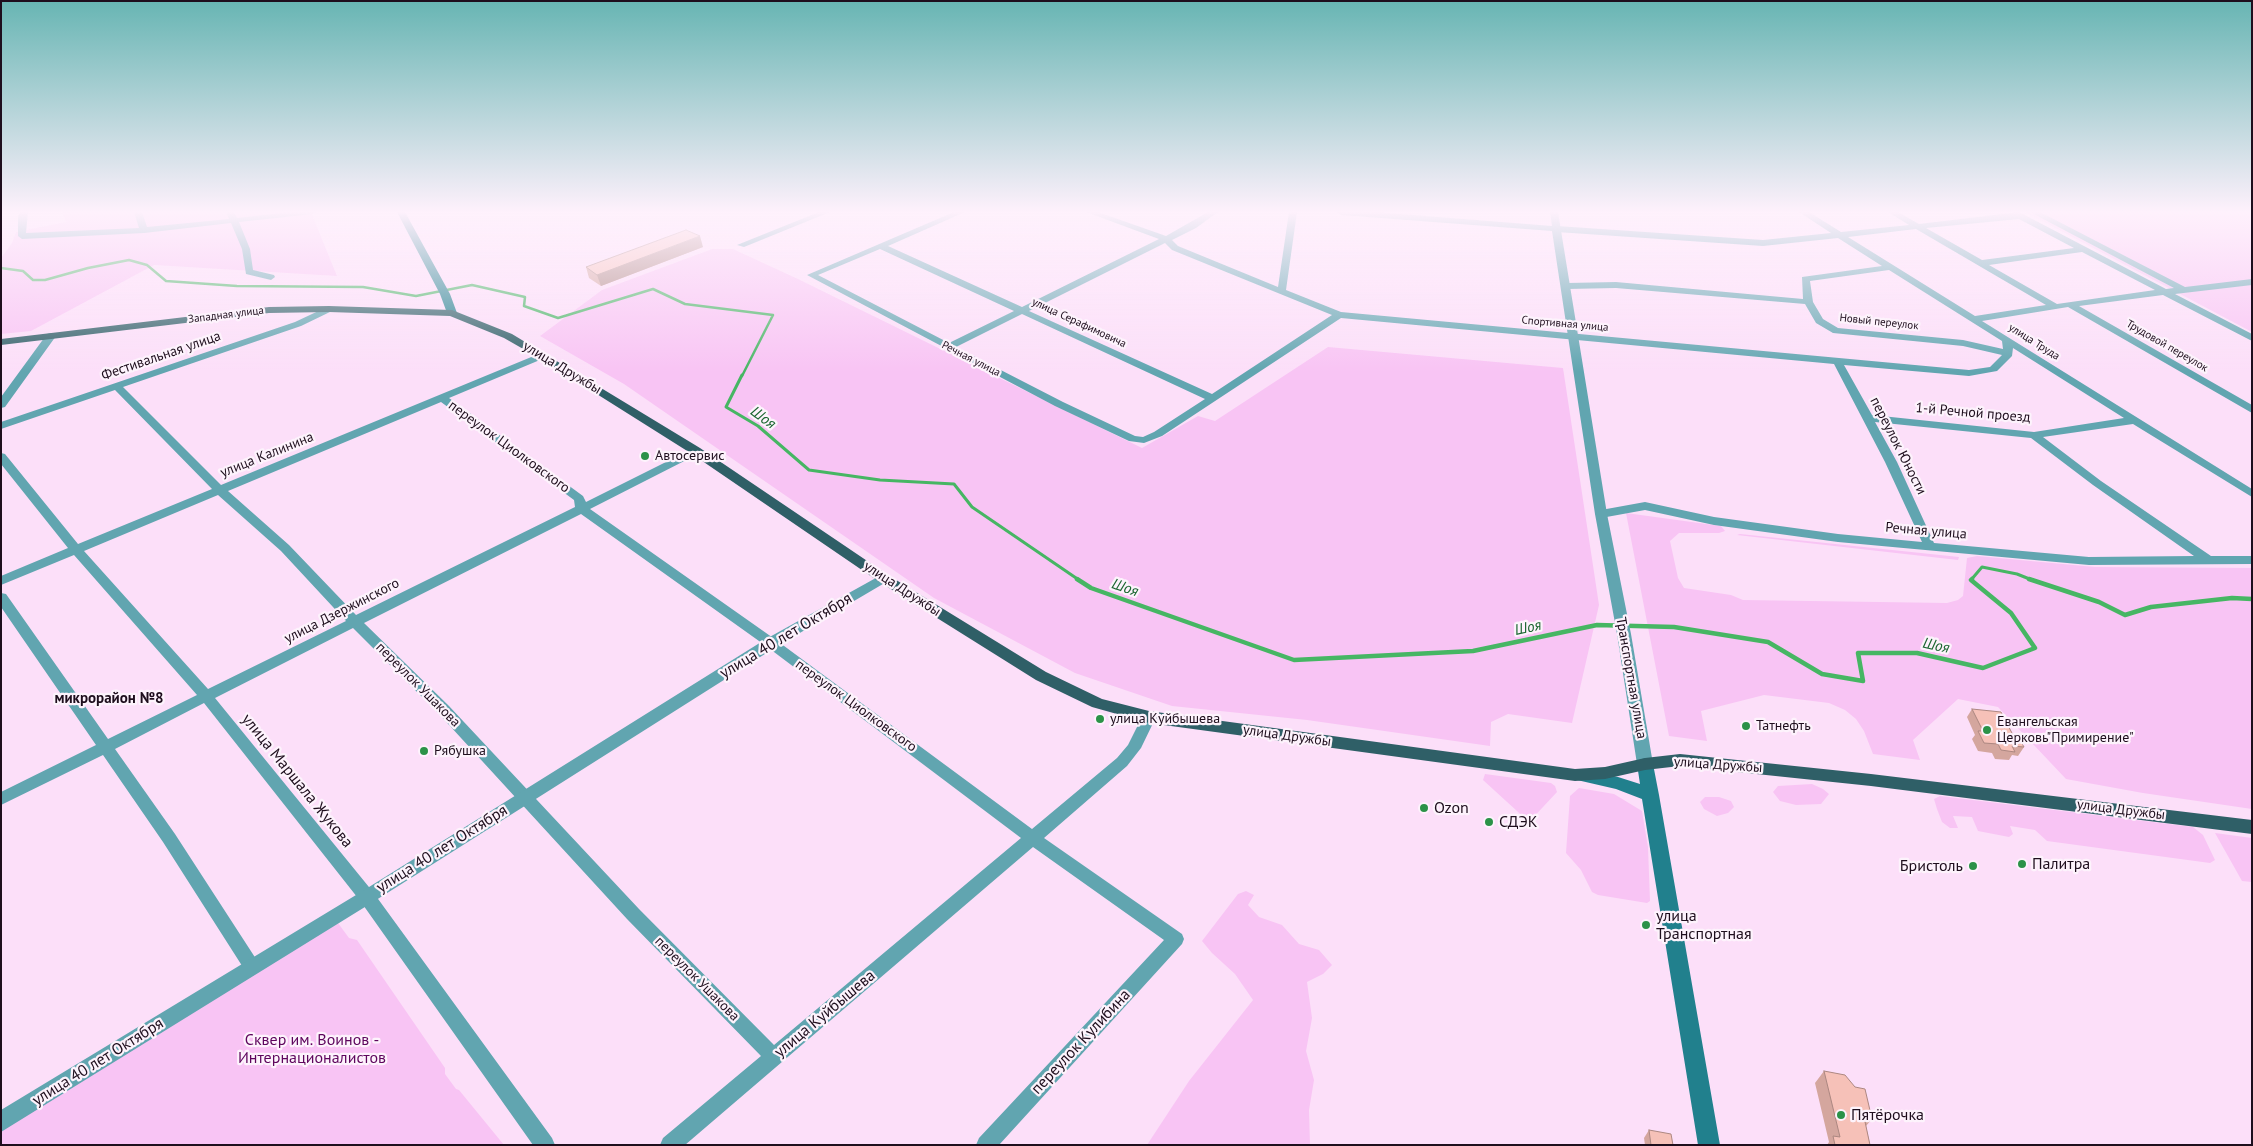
<!DOCTYPE html>
<meta charset="utf-8">
<style>
body{margin:0}
#map{position:relative;width:2253px;height:1146px;overflow:hidden;background:#fcdff9;font-family:"PT Sans",sans-serif}
canvas{display:block}
.frame{position:absolute;inset:0;border:2px solid #1e0e1d;pointer-events:none}
</style>
<div id="map">
<canvas width="2253" height="1146"></canvas>
<div class="frame"></div>
</div>
<script>
const ctx = document.querySelector('canvas').getContext('2d');
ctx.lineJoin = 'round';
function fill(path, color) {
  ctx.fillStyle = color;
  ctx.fill(path, 'evenodd');
}
function poly(rows) {
  const path = new Path2D();
  for (const r of rows) {
    path.moveTo(r[0], r[1]);
    for (let i = 2; i < r.length; i += 2) path.lineTo(r[i], r[i + 1]);
  }
  return path;
}
function trace(path, color, width, dash) {
  ctx.strokeStyle = color;
  ctx.lineWidth = width;
  ctx.lineCap = dash ? 'butt' : 'round';
  ctx.setLineDash(dash || []);
  ctx.stroke(path);
}
function drawText(font, color, halo, rows, align = 'center') {
  ctx.font = font + ' "PT Sans",sans-serif';
  ctx.lineWidth = 4.5;
  ctx.setLineDash([]);
  ctx.textBaseline = 'middle';
  ctx.strokeStyle = halo;
  ctx.fillStyle = color;
  for (const [text, x, y, turn = 0] of rows) {
    ctx.save();
    ctx.translate(x, y);
    ctx.rotate((+turn || 0) * Math.PI / 180);
    ctx.textAlign = isNaN(turn) ? turn : align;
    if (halo) ctx.strokeText(text, 0, 0);
    ctx.fillText(text, 0, 0);
    ctx.restore();
  }
}
fill(poly([
 [63,212,311,212,337,276,154,265,31,331,1,334,1,258,12,243,16,232,66,222],
 [2025,212,2252,212,2252,332,2114,259],
 [712,249,733,249,798,279,1142,448,1198,416,1215,421,1328,347,1563,368,1599,605,1572,723,1508,714,1491,722,1490,746,1307,720,1172,706,1075,673,934,598,624,384,540,336,602,290],
 [1626,513,1721,526,1725,531,1719,533,1679,533,1670,541,1678,578,1684,588,1731,595,1743,600,1947,603,1958,600,1963,596,1967,558,1977,556,2095,567,2252,568,2252,809,2143,793,2066,779,1998,707,1958,699,1913,740,1920,760,1873,754,1864,731,1856,719,1845,710,1829,703,1764,695,1701,711,1707,741,1669,736],
 [1740,534,1959,557,1958,560,1737,535],
 [1485,774,1551,783,1555,786,1557,792,1529,822,1483,780],
 [1812,784,1823,789,1829,794,1821,804,1796,805,1780,801,1773,792,1778,786],
 [1579,788,1614,794,1642,811,1648,847,1650,901,1647,903,1598,895,1592,892,1581,870,1566,853,1570,796],
 [1940,796,2193,827,2203,835,2215,860,2210,863,2047,841,2035,830,2010,826,2013,834,2009,837,1978,831,1972,817,1953,816,1958,828,1950,828,1942,822,1937,809,1934,799],
 [1705,797,1719,797,1731,801,1734,807,1728,813,1717,816,1704,809,1700,802],
 [2215,833,2252,838,2252,882,2242,881],
 [1246,891,1254,895,1248,905,1259,917,1282,925,1299,944,1319,950,1332,965,1323,974,1307,982,1312,1018,1306,1051,1314,1080,1309,1110,1310,1145,1147,1145,1189,1081,1253,1000,1235,974,1212,953,1202,941,1238,894],
 [338,923,349,938,357,940,445,1068,445,1074,456,1089,459,1090,504,1145,1,1145,1,1124]
]), '#f8c4f4');
trace(poly([
 [1,268,23,271,33,280,45,280,88,268,129,260,147,265,166,281,237,286,363,287,416,296,472,285,525,297,524,306,558,318,653,289,685,304,773,315,742,376]
]), '#46b663', 2.5);
trace(poly([
 [742,375,726,407,758,426,809,470,880,480,954,484,972,507,1079,580],
 [1971,580,1982,567,2017,574,2032,580]
]), '#46b663', 3);
trace(poly([
 [1077,579,1091,588,1294,660,1473,651,1597,625,1674,627,1768,642,1822,674,1863,681,1858,653,1917,653,1983,668,2035,648,2011,613,1971,580,1972,579],
 [2029,579,2099,602,2125,615,2151,607,2232,598,2252,599]
]), '#46b663', 4.5);
fill(poly([
 [20,212,28,212,26,233,139,228,134,212,142,212,147,227,229,219,226,212,234,212,237,218,290,212,317,212,313,214,239,222,250,249,253,270,274,275,275,277,271,280,246,274,242,249,231,223,144,233,22,239,18,236,18,217,20,212],
 [819,212,830,212,744,247,737,245,819,212],
 [954,212,965,212,888,246,1022,307,1159,239,1086,212,1098,212,1166,236,1208,212,1218,212,1196,228,1172,240,1178,246,1278,287,1289,212,1297,212,1286,290,1341,312,1969,370,1990,367,2002,355,1963,346,1833,333,1816,323,1805,304,1616,288,1567,289,1562,286,1567,283,1616,282,1803,299,1802,277,1882,266,1838,238,1763,246,1557,232,1553,229,1557,226,1763,240,1831,233,1799,212,1809,212,1841,232,1909,225,1888,212,1898,212,1919,224,2019,212,2166,289,2174,288,2030,212,2040,212,2185,287,2252,279,2252,285,2175,294,2252,334,2252,341,2163,295,2079,306,2252,405,2252,413,2068,307,1982,321,2252,489,2252,497,2133,424,2043,437,2101,481,2211,556,2252,556,2252,564,2089,565,1838,542,1714,525,1645,510,1601,518,1595,514,1601,510,1645,502,1714,517,1838,534,1922,542,1885,462,1834,364,1341,318,1162,436,1144,443,1129,441,1055,406,807,275,954,212],
 [2019,219,2074,248,1982,260,1926,228,2019,219],
 [1916,229,2046,305,1975,316,1848,237,1916,229],
 [1165,243,1172,250,1332,315,1212,394,1029,311,1165,243],
 [880,249,1014,311,949,343,818,275,880,249],
 [2082,252,2155,290,2057,304,1989,265,2082,252],
 [1889,270,2002,341,2003,349,1963,340,1838,328,1823,319,1813,302,1810,281,1889,270],
 [1022,314,1205,399,1154,432,1143,437,1135,436,1063,402,956,347,1022,314],
 [2013,348,2124,418,2034,432,1872,415,1844,365,1969,376,1997,371,2012,356,2013,348],
 [1875,422,2031,438,2093,485,2194,556,2089,557,1934,543,1897,462,1875,422],
 [329,306,334,309,332,311,301,326,123,387,221,485,541,353,547,353,547,357,449,398,583,496,586,502,692,449,700,449,702,451,700,453,590,509,776,640,1032,829,1117,758,1128,745,1144,713,1154,713,1156,717,1141,748,1127,766,1044,838,1182,934,1184,939,1182,944,999,1145,976,1145,979,1138,1164,940,1033,847,685,1145,660,1145,663,1138,761,1056,627,919,439,714,353,628,215,698,373,892,552,1138,555,1145,533,1145,361,902,204,703,115,749,175,834,258,962,261,967,258,972,252,975,246,972,163,842,103,755,1,805,1,792,96,745,1,607,1,593,6,594,108,739,197,695,74,555,1,585,1,576,68,548,1,464,1,453,5,454,78,544,212,489,115,390,1,429,1,422,295,322,329,306],
 [441,402,574,500,575,507,356,615,289,545,228,491,441,402],
 [218,495,281,551,346,621,208,689,84,551,218,495],
 [581,514,766,646,1021,838,774,1045,639,909,449,706,364,623,581,514]
]), '#61a5b0');
fill(poly([
 [1337,212,1375,212,1552,226,1550,212,1558,212,1607,514,1631,634,1653,764,1651,768,1645,770,1639,768,1637,764,1617,634,1595,514,1552,231,1341,215,1337,212],
 [51,333,56,336,5,407,1,408,1,397,47,334,51,333],
 [883,574,888,575,890,578,888,581,776,647,373,902,1,1132,1,1110,361,892,766,639,883,574]
]), '#61a5b0');
fill(poly([
 [397,212,405,212,450,294,457,313,456,315,452,316,447,313,440,294,397,212],
 [1645,758,1651,760,1653,764,1659,795,1720,1145,1698,1145,1642,799,1616,789,1577,780,1575,776,1577,772,1583,770,1618,777,1640,784,1637,764,1639,760,1645,758]
]), '#21808d');
fill(poly([
 [329,306,452,310,512,334,700,448,888,575,1046,672,1102,699,1149,711,1575,769,1605,767,1645,758,1680,754,1871,774,2252,820,2252,834,1871,786,1680,766,1645,770,1605,779,1575,781,1149,723,1092,707,1036,680,878,581,692,454,546,362,504,338,450,316,329,312,269,313,1,345,1,339,269,307,329,306]
]), '#2f5f67');
fill(poly([
 [703,247,601,286,589,278,586,267],
 [1972,709,2024,747,2018,756,2012,755,2009,760,1995,759,1992,753,1978,751,1972,739,1975,735,1967,717],
 [1824,1071,1872,1119,1866,1126,1870,1145,1827,1145,1829,1142,1815,1083],
 [1649,1130,1673,1145,1645,1145,1644,1138]
]), '#d4a69e');
fill(poly([
 [700,236,703,247,601,286,597,275]
]), '#ac8781');
const building = poly([
 [686,230,700,236,597,275,586,267,686,230],
 [1972,709,2001,712,2013,735,2017,735,2024,747,2012,746,2015,752,2001,750,1998,744,1984,743,1978,731,1983,731,1972,709],
 [1824,1071,1845,1075,1855,1087,1865,1089,1872,1119,1864,1117,1870,1145,1835,1145,1833,1136,1840,1137,1824,1071],
 [1649,1130,1671,1134,1673,1145,1651,1145,1649,1130]
]);
fill(building, '#f6c1b8');
trace(building, '#ac8781', 1);
const sky = ctx.createLinearGradient(0, 0, 0, 372);
sky.addColorStop(0, '#67b5b3');
sky.addColorStop(0.57, '#fef1fc');
sky.addColorStop(1, '#fef1fc00');
ctx.fillStyle = sky;
ctx.fillRect(0, 0, 2253, 372);
for (const [x, y, r, color] of [
 [645,456,5,"#2b9248"],
 [1100,719,5,"#2b9248"],
 [1746,726,5,"#2b9248"],
 [1987,730,5,"#2b9248"],
 [424,751,5,"#2b9248"],
 [1424,808,5,"#2b9248"],
 [1489,822,5,"#2b9248"],
 [2022,864,5,"#2b9248"],
 [1973,866,5,"#2b9248"],
 [1646,925,5,"#2b9248"],
 [1841,1115,5,"#2b9248"]
]) {
  const dot = new Path2D();
  dot.arc(x, y, r, 0, 2 * Math.PI);
  ctx.fillStyle = color;
  ctx.fill(dot);
  trace(dot, '#fdf3fc', 2);
}
drawText('11px', '#1e0e1d', '#fdf3fc', [
 ["Западная улица",226,315,-7],
 ["Новый переулок",1879,322,6],
 ["улица Серафимовича",1079,323,25],
 ["Спортивная улица",1565,324,5],
 ["улица Труда",2034,342,32],
 ["Трудовой переулок",2167,346,30],
 ["Речная улица",971,359,27]
]);
drawText('14px', '#1e0e1d', '#fdf3fc', [
 ["Фестивальная улица",161,356,-19],
 ["улица Дружбы",562,368,31],
 ["1-й Речной проезд",1973,413,5],
 ["переулок Юности",1898,446,63],
 ["переулок Циолковского",509,447,36],
 ["улица Калинина",267,455,-22],
 ["Речная улица",1926,531,5],
 ["улица Дружбы",902,589,33],
 ["улица Дзержинского",342,611,-27],
 ["Транспортная улица",1631,678,80],
 ["переулок Ушакова",418,685,45],
 ["переулок Циолковского",856,706,36],
 ["улица Дружбы",1287,736,8],
 ["улица Дружбы",1718,765,4],
 ["улица Дружбы",2121,810,7],
 ["переулок Ушакова",697,979,45]
]);
drawText('14px', '#1e0e1d', '#fdf3fc', [
 ["Автосервис",655,456],
 ["улица Куйбышева",1110,719],
 ["Евангельская",1997,722],
 ["Церковь\"Примирение\"",1997,738],
 ["Татнефть",1756,726],
 ["Рябушка",434,751]
], 'left');
drawText('italic 15px', '#1a6630', '#fdf3fc', [
 ["Шоя",763,418,36],
 ["Шоя",1125,588,19],
 ["Шоя",1528,628,-12],
 ["Шоя",1936,646,12]
]);
drawText('bold 15px', '#1e0e1d', '#fdf3fc', [
 ["микрорайон №8",109,699]
]);
drawText('16px', '#1e0e1d', '#fdf3fc', [
 ["улица 40 лет Октября",786,636,-31],
 ["улица Маршала Жукова",297,781,51],
 ["улица 40 лет Октября",442,849,-32],
 ["улица Куйбышева",825,1014,-40],
 ["переулок Кулибина",1081,1042,-47],
 ["улица 40 лет Октября",98,1062,-32]
]);
drawText('16px', '#1e0e1d', '#fdf3fc', [
 ["Ozon",1434,808],
 ["СДЭК",1499,822],
 ["Палитра",2032,864],
 ["Бристоль",1963,866,"right"],
 ["улица",1656,916],
 ["Транспортная",1656,934],
 ["Пятёрочка",1851,1115]
], 'left');
drawText('16px', '#5e055d', '#fdf3fc', [
 ["Сквер им. Воинов -",312,1040],
 ["Интернационалистов",312,1058]
]);
</script>
